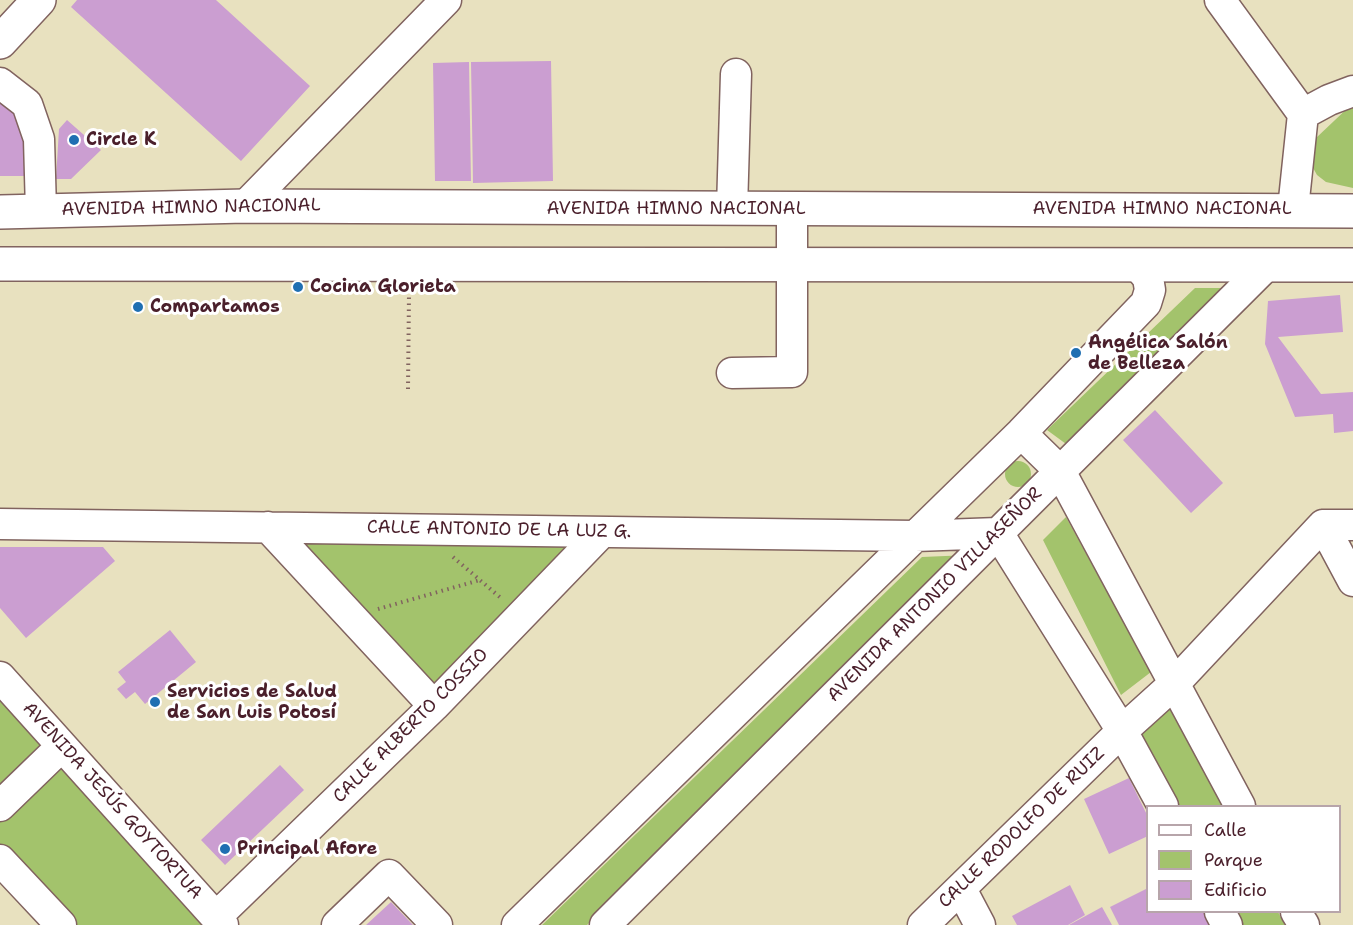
<!DOCTYPE html>
<meta charset="utf-8">
<style>
body{margin:0}
#map{position:relative;width:1353px;height:925px;overflow:hidden;background:#e8e1bf;font-family:"Shantell Sans",sans-serif}
canvas{display:block}
.legend{position:absolute;left:1146px;top:805px;width:195px;height:108px;box-sizing:border-box;background:#fff;border:2px solid #b7a5aa;margin:0;padding:8px 10px;list-style:none;font-size:18px;color:#4a1f2b}
.legend li{display:flex;align-items:center;gap:12px;height:30px}
.legend b{width:30px;border:2px solid #b7a5aa}
</style>
<div id="map">
<canvas width="1353" height="925"></canvas>
<ul class="legend">
<li><b style="height:8px;background:#fff"></b>Calle</li>
<li><b style="height:16px;background:#a3c36c"></b>Parque</li>
<li><b style="height:16px;background:#cb9ed1"></b>Edificio</li>
</ul>
</div>
<script>
const ctx = document.querySelector('canvas').getContext('2d');
ctx.lineJoin = 'round';
function fill(path, color) {
  ctx.fillStyle = color;
  ctx.fill(path, 'evenodd');
}
function poly(rows) {
  const path = new Path2D();
  for (const r of rows) {
    if (r.length === 3) {
      path.moveTo(r[0] + r[2], r[1]);
      path.arc(r[0], r[1], r[2], 0, 2 * Math.PI);
      continue;
    }
    path.moveTo(r[0], r[1]);
    for (let i = 2; i < r.length; i += 2) path.lineTo(r[i], r[i + 1]);
  }
  return path;
}
function trace(path, color, width, dash) {
  ctx.strokeStyle = color;
  ctx.lineWidth = width;
  ctx.lineCap = dash ? 'butt' : 'round';
  ctx.setLineDash(dash || []);
  ctx.stroke(path);
}
function drawText(font, color, halo, rows, align = 'center') {
  ctx.font = font + ' "Shantell Sans",sans-serif';
  ctx.lineWidth = 6;
  ctx.setLineDash([]);
  ctx.textBaseline = 'middle';
  ctx.strokeStyle = halo;
  ctx.fillStyle = color;
  for (const [text, x, y, turn = 0] of rows) {
    ctx.save();
    ctx.translate(x, y);
    ctx.rotate((+turn || 0) * Math.PI / 180);
    ctx.textAlign = isNaN(turn) ? turn : align;
    if (halo) ctx.strokeText(text, 0, 0);
    ctx.fillText(text, 0, 0);
    ctx.restore();
  }
}
fill(poly([
 [1353,103,1353,188,1326,182,1317,175,1312,166,1311,152,1316,138],
 [1195,288,1239,288,1077,452,1047,430],
 [1018,474,13],
 [1066,517,1151,672,1121,695,1043,540],
 [268,527,602,532,434,706],
 [969,555,587,925,542,925,922,557],
 [0,678,220,925,62,925,0,859],
 [1171,705,1223,806,1176,806,1137,737],
 [1233,912,1278,912,1285,925,1240,925]
]), '#a3c36c');
fill(poly([
 [77,0,216,0,310,86,241,161,71,7],
 [551,61,553,181,473,183,471,62],
 [469,62,471,181,435,181,433,63],
 [0,99,23,118,28,176,0,176],
 [67,120,101,150,71,179,56,179,59,129],
 [1340,295,1343,332,1278,337,1321,394,1353,392,1353,431,1334,433,1333,414,1295,417,1265,344,1268,301],
 [1155,410,1223,483,1191,513,1123,440],
 [0,547,103,547,115,561,26,638,0,608],
 [170,630,196,662,145,704,135,692,126,699,117,689,126,682,118,672],
 [280,765,304,790,225,865,201,840],
 [1129,778,1148,817,1148,836,1109,854,1084,799],
 [1070,885,1085,915,1068,925,1017,925,1012,916],
 [1148,888,1148,912,1207,912,1214,925,1119,925,1110,907],
 [391,902,413,925,366,925],
 [1102,907,1112,925,1069,925]
]), '#cb9ed1');
const minor = poly([
 [1220,0,1303,114,1293,209],
 [0,83,27,104,39,139,41,211],
 [1303,114,1329,100,1353,91],
 [245,206,446,0],
 [732,209,736,74],
 [732,373,792,372,792,210],
 [1021,433,1060,471,1240,806],
 [0,524,915,536,998,533,1122,731,1163,806],
 [1323,525,1353,581],
 [268,527,434,706],
 [0,677,223,925],
 [0,806,62,746],
 [0,860,61,925],
 [961,889,980,925],
 [1220,912,1227,925],
 [1296,912,1304,925],
 [216,917,434,706,602,532],
 [337,925,389,875,437,925],
 [517,925,1021,433,1146,303,1150,290,1148,278,1138,266],
 [605,925,1266,266],
 [923,925,1122,731,1174,684,1323,525,1353,525]
]);
const major = poly([
 [0,42,39,0],
 [0,212,245,206,1353,211],
 [0,264,1353,265]
]);
trace(minor, '#81635f', 33);
trace(major, '#81635f', 36);
trace(poly([
 [408,389,409,292],
 [453,557,502,599],
 [378,609,480,580]
]), '#81635f', 4, [1.5, 4.5]);
trace(minor, '#fff', 30);
trace(major, '#fff', 33);
for (const [x, y, r, color] of [
 [74,140,6,"#1f6fb2"],
 [298,287,6,"#1f6fb2"],
 [138,307,6,"#1f6fb2"],
 [1076,353,6,"#1f6fb2"],
 [155,702,6,"#1f6fb2"],
 [225,849,6,"#1f6fb2"]
]) {
  const dot = new Path2D();
  dot.arc(x, y, r, 0, 2 * Math.PI);
  ctx.fillStyle = color;
  ctx.fill(dot);
  trace(dot, '#fff', 2);
}
drawText('bold 18px', '#4a1f2b', '#fff', [
 ["Circle K",86,140],
 ["Cocina Glorieta",310,287],
 ["Compartamos",150,307],
 ["Angélica Salón",1088,343],
 ["de Belleza",1088,364],
 ["Servicios de Salud",167,692],
 ["de San Luis Potosí",167,713],
 ["Principal Afore",237,849]
], 'left');
drawText('18px', '#4a1f2b', '#fff', [
 ["AVENIDA HIMNO NACIONAL",191,208,-1],
 ["AVENIDA HIMNO NACIONAL",676,209],
 ["AVENIDA HIMNO NACIONAL",1162,209],
 ["CALLE ANTONIO DE LA LUZ G.",499,530,1],
 ["AVENIDA ANTONIO VILLASEÑOR",935,595,-45],
 ["CALLE ALBERTO COSSIO",411,726,-45],
 ["AVENIDA JESÚS GOYTORTUA",112,801,48],
 ["CALLE RODOLFO DE RUIZ",1022,828,-44]
]);
</script>
